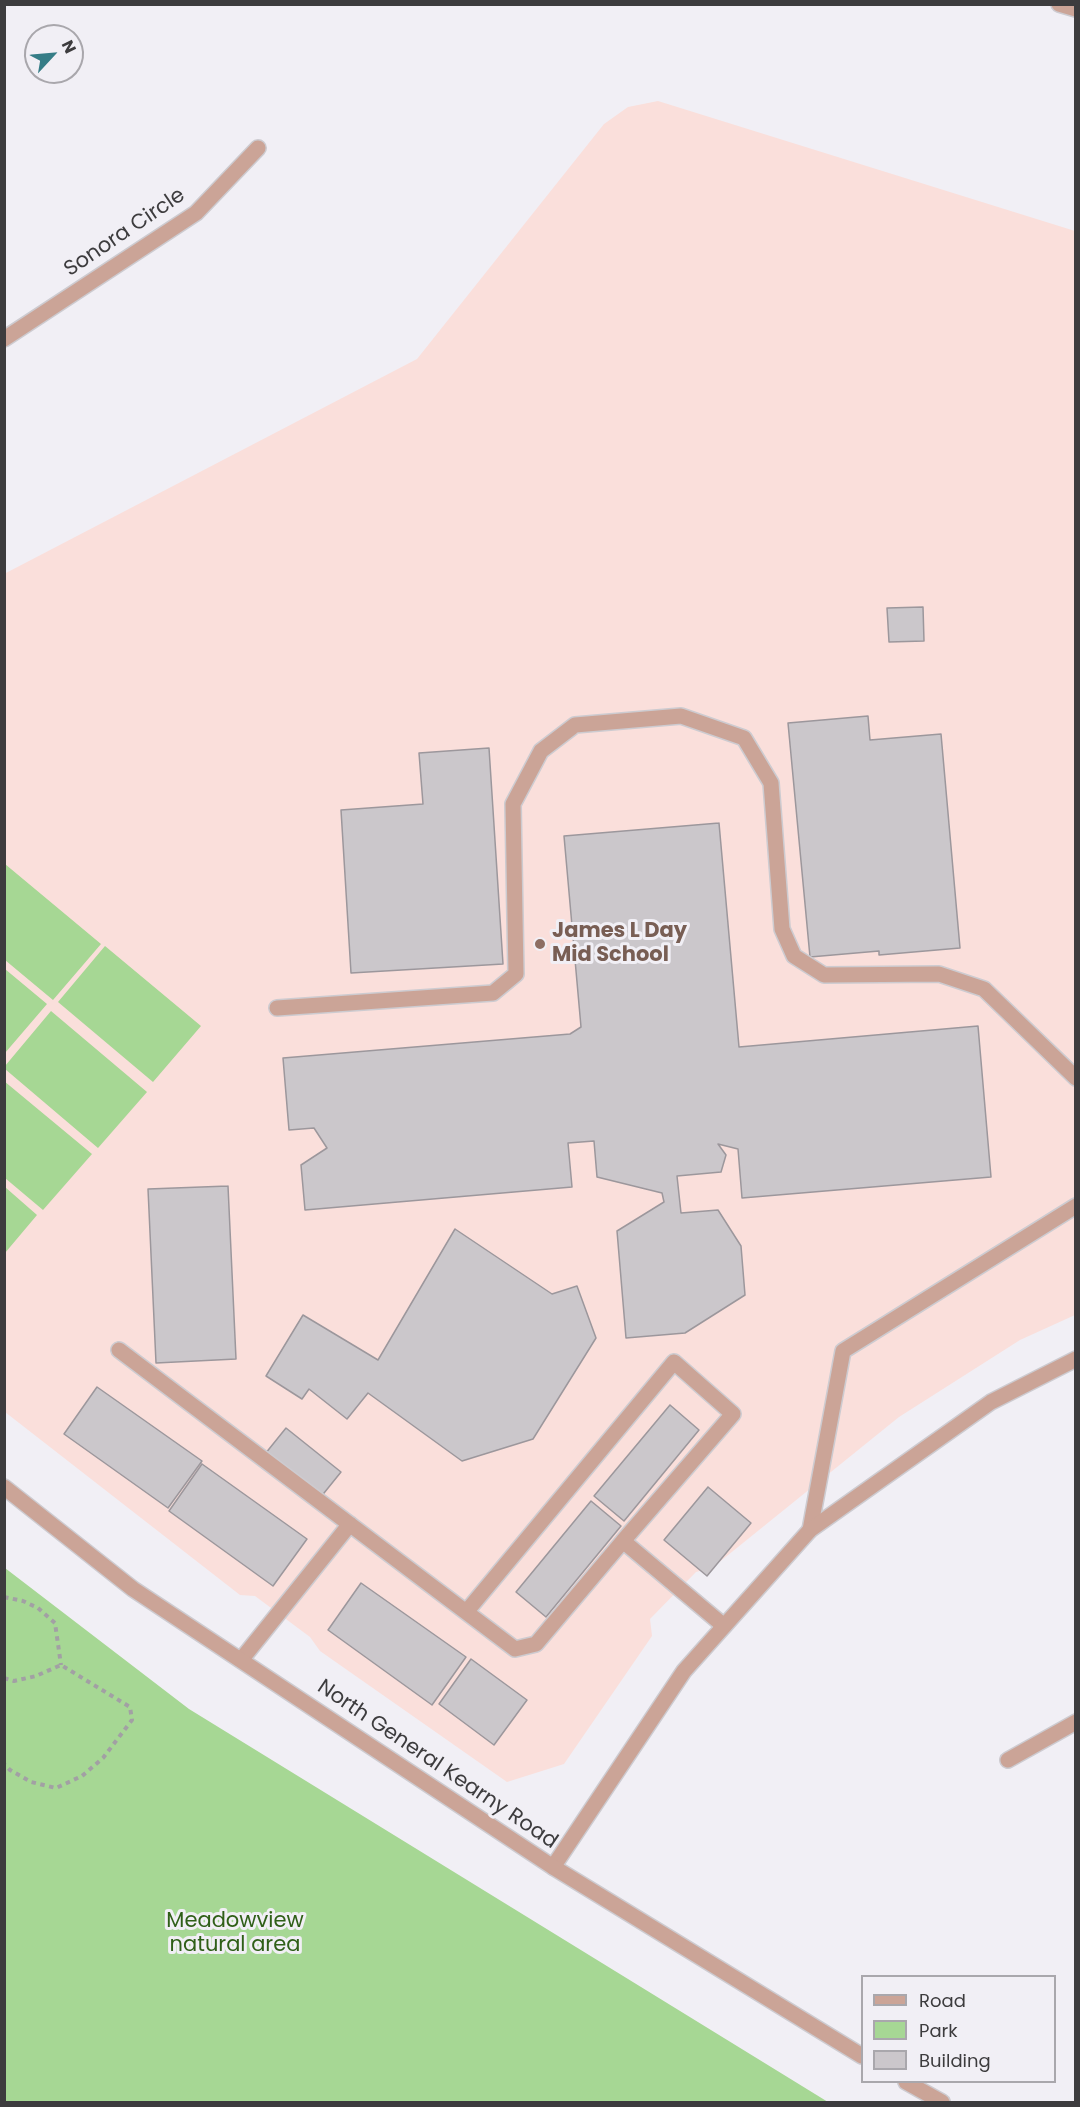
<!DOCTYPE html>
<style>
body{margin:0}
#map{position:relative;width:1080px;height:2107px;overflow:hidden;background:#f1eff5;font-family:Poppins,sans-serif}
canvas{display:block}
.frame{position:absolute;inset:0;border:6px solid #3d3c3e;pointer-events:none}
.legend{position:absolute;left:861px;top:1975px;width:195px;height:108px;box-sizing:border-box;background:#f1eff5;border:2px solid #a9a7ac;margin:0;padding:8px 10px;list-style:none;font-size:18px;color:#3d3c3e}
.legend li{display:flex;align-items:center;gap:12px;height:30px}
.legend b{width:30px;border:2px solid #a9a7ac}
.north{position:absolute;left:24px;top:24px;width:60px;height:60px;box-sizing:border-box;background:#f1eff5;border:2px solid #a9a7ac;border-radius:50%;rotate:64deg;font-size:16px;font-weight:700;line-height:24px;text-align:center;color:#3d3c3e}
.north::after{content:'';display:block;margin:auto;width:21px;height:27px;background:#367d87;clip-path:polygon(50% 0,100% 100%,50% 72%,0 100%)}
</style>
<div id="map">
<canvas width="1080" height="2107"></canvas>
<div class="frame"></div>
<ul class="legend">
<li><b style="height:8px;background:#cba497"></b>Road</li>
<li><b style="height:16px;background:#a6d794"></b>Park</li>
<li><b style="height:16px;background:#cbc7cb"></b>Building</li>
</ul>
<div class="north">N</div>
</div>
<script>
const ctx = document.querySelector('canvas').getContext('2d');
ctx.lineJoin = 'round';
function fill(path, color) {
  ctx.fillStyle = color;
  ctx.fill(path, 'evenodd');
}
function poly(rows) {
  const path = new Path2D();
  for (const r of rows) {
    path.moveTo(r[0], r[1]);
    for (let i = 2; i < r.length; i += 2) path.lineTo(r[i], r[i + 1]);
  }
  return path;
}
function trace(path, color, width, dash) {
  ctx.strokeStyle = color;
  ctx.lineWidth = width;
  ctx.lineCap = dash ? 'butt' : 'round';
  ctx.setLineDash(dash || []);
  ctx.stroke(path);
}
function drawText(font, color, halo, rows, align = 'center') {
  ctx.font = font + ' Poppins,sans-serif';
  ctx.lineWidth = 6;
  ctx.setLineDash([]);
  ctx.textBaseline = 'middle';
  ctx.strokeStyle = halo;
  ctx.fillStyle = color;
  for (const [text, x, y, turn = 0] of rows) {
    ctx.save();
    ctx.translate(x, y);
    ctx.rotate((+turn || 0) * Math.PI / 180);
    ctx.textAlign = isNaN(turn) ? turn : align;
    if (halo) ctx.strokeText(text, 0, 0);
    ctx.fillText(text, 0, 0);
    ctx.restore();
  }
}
fill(poly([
 [658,101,1075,231,1075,1315,1020,1340,899,1417,712,1568,696,1572,650,1619,652,1636,564,1764,507,1782,320,1651,310,1637,255,1596,240,1595,5,1412,4,574,417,359,604,124,628,107]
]), '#fadfdb');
fill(poly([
 [5,864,101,944,53,1000,5,960],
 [105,946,201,1026,153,1082,58,1002],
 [5,969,47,1004,5,1053],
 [51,1011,147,1092,98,1148,5,1069,5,1066],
 [4,1081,92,1154,43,1210,5,1178],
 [5,1187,37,1215,5,1253],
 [5,1568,189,1709,828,2102,5,2102]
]), '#a6d794');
const building = poly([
 [923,607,924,641,889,642,887,608,923,607],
 [868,716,870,740,941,734,960,948,879,955,879,951,810,957,788,723,868,716],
 [489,748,503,964,351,973,341,810,423,804,419,753,489,748],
 [719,823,739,1047,978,1026,991,1177,742,1198,738,1149,718,1144,726,1155,721,1172,677,1176,681,1213,718,1210,741,1246,745,1295,685,1333,626,1338,617,1231,664,1202,662,1193,597,1177,594,1141,568,1143,572,1187,305,1210,301,1165,327,1148,314,1128,289,1130,283,1058,570,1034,581,1027,564,836,719,823],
 [228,1186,236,1359,156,1363,148,1189,228,1186],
 [455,1229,552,1294,577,1286,596,1338,533,1439,462,1461,368,1393,347,1419,309,1389,302,1399,266,1376,303,1315,378,1360,455,1229],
 [97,1387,202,1461,168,1508,64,1434,97,1387],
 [670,1405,699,1430,624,1521,594,1496,670,1405],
 [286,1428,341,1472,320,1498,265,1454,286,1428],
 [202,1464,307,1539,273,1586,169,1511,202,1464],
 [708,1487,751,1523,707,1576,664,1540,708,1487],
 [591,1501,621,1526,546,1617,516,1592,591,1501],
 [361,1583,466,1657,432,1705,328,1630,361,1583],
 [471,1659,527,1700,494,1745,439,1704,471,1659]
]);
fill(building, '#cbc7cb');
trace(building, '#9c979c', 1.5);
const service = poly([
 [277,1008,493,993,516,974,513,804,541,751,575,725,681,716,744,738,771,783,782,929,794,956,824,975,939,974,984,989,1076,1078],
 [119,1350,515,1649,536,1644,623,1541,724,1626],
 [810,1530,843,1351,1076,1206],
 [467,1611,674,1362,733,1414,623,1541],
 [241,1660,350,1524]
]);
const minor = poly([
 [1059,4,1076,9],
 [4,339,196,213,258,148],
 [1008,1760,1076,1722],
 [553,1867,684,1671,810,1530,991,1402,1076,1359]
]);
const tertiary = poly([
 [4,1487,133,1589,553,1867,862,2056],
 [906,2082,942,2102]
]);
trace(service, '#cdcbd0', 18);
trace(minor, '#cdcbd0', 18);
trace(tertiary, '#cdcbd0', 18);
trace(poly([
 [4,1597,23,1601,38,1608,55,1623,61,1665],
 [4,1678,14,1681,36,1676,61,1665,130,1707,132,1720,103,1758,82,1776,56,1788,31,1782,10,1770,4,1764]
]), '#a2a0a4', 4, [4.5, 4.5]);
trace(service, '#cba497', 15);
trace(minor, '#cba497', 15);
trace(tertiary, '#cba497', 15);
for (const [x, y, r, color] of [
 [540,944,6,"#8d6e63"]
]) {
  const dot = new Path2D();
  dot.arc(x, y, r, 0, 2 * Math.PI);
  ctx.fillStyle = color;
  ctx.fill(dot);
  trace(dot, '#f1eff5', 2);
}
drawText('21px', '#3d3c3e', '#f1eff5', [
 ["Sonora Circle",125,233,-34],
 ["North General Kearny Road",437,1765,34]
]);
drawText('bold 21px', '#785e54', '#f1eff5', [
 ["James L Day",552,932],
 ["Mid School",552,956]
], 'left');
drawText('21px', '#2f5f18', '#f1eff5', [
 ["Meadowview",235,1922],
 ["natural area",235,1946]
]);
</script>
